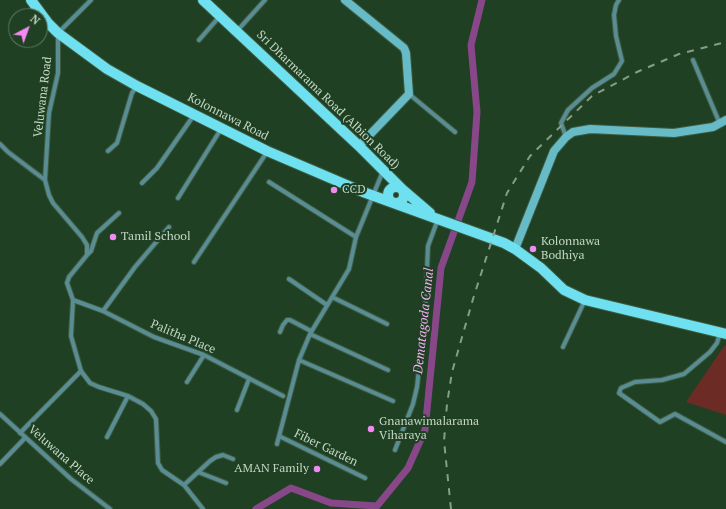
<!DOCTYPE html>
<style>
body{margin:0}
#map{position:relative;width:726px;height:509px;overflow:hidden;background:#1f4023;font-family:"PT Serif",serif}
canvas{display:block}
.north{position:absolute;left:8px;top:8px;width:40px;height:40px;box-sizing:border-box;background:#1f4023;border:1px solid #617c64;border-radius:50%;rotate:41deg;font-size:11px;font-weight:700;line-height:16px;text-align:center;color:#c4d7c5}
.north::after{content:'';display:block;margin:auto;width:14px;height:18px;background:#f28af3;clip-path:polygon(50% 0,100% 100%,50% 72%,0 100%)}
</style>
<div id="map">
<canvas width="726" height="509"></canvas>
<div class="north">N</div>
</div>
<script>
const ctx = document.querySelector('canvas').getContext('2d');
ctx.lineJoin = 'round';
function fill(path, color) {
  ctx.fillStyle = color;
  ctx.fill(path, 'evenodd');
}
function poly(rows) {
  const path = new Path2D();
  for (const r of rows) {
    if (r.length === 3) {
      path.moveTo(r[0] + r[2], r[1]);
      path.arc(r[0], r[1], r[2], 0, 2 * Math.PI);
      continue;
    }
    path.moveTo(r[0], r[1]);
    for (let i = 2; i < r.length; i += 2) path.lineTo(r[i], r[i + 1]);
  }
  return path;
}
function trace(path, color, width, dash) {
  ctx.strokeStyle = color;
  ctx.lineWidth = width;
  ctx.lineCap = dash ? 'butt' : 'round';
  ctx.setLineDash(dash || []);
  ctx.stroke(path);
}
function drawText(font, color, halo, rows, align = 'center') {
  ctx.font = font + ' "PT Serif",serif';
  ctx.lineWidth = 4;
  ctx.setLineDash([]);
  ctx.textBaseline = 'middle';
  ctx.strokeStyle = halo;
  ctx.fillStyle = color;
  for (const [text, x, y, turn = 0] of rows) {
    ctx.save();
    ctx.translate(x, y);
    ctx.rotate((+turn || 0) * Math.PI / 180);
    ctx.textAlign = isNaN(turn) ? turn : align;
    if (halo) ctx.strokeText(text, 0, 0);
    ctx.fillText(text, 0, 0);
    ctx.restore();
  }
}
fill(poly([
 [724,346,726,346,726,415,686,402]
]), '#6d2b26');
trace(poly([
 [256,509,291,488,331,503,377,506,408,468,425,430,441,268,472,182,477,112,471,45,482,0]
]), '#874788', 7);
const street = poly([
 [91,0,58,33,58,73,49,113,45,180,49,195,53,203,82,237,87,245,87,255,69,277,67,283,73,300,71,336,81,371,90,383,99,387,128,396,143,404,151,411,156,419,158,463,162,470,184,485,203,509],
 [237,31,265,0],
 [199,40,220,16],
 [693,60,720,124],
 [409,94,455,132],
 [566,137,561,123,568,110,592,88,614,74,622,61,616,36,614,15,616,5,619,0],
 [0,144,8,152,45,180],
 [108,151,117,143,132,93,137,86],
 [269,182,356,237],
 [142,183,157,168,194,115],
 [178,198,221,129],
 [87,255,91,251,97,233,119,213],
 [194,262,267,152],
 [289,279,327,305],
 [332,297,387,324],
 [73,300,103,311,154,337,204,355,283,396],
 [103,311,135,267,169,227],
 [280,332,283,325,287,320,290,320,311,331],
 [720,333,717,343,710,352,684,374,662,380,635,382,621,388,619,393,660,422,675,414,726,442],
 [310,334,388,370],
 [563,347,585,300],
 [299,360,393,401],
 [187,382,204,355],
 [237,410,249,379],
 [0,414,71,479,110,509],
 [20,433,81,371],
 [279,436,365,478],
 [107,437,128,396],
 [277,444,299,360,310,334,349,269,356,237,383,171],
 [395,450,413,404,417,387,425,315,428,246,438,219],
 [0,464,25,438],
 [198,472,226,483],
 [184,485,210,461,216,457,223,455,233,459]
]);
const secondary = poly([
 [345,0,404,48,406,53,409,94,359,146],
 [515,249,554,151,566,137,573,132,590,129,674,133,713,127,726,120]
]);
const primary = poly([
 [31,0,48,23,58,33,107,69,137,86,267,151,363,192,504,243,515,249,541,268,564,290,585,300,726,334],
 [203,0,359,146,402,189,430,213],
 [396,195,8]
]);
trace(street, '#3d5b40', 6);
trace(secondary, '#3d5b40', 10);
trace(primary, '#3d5b40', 12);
trace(street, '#598c93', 4);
trace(secondary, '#66bbc7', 8);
trace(primary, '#6ee0ef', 10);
trace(poly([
 [451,509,444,441,447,404,452,372,473,299,507,193,530,156,592,96,637,72,679,54,726,42]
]), '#869e88', 2, [7, 7]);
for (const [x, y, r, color] of [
 [334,190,4,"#f28af3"],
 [113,237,4,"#f28af3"],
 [533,249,4,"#f28af3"],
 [371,429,4,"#f28af3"],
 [317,469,4,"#f28af3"]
]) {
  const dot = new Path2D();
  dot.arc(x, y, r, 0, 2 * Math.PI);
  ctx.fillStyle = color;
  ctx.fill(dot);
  trace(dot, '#1f4023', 1.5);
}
drawText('12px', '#c4d7c5', '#1f4023', [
 ["Veluwana Road",43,97,-83],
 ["Sri Dharmarama Road (Albion Road)",328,100,44],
 ["Kolonnawa Road",228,117,27],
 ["Palitha Place",183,337,23],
 ["Fiber Garden",326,448,26],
 ["Veluwana Place",61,455,41]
]);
drawText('12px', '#c4d7c5', '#1f4023', [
 ["CCD",342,190],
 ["Tamil School",121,237],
 ["Kolonnawa",541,242],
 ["Bodhiya",541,256],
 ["Gnanawimalarama",379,422],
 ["Viharaya",379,436],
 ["AMAN Family",309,469,"right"]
], 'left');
drawText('italic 13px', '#f6aff6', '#1f4023', [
 ["Dematagoda Canal",424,321,-84]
]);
</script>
